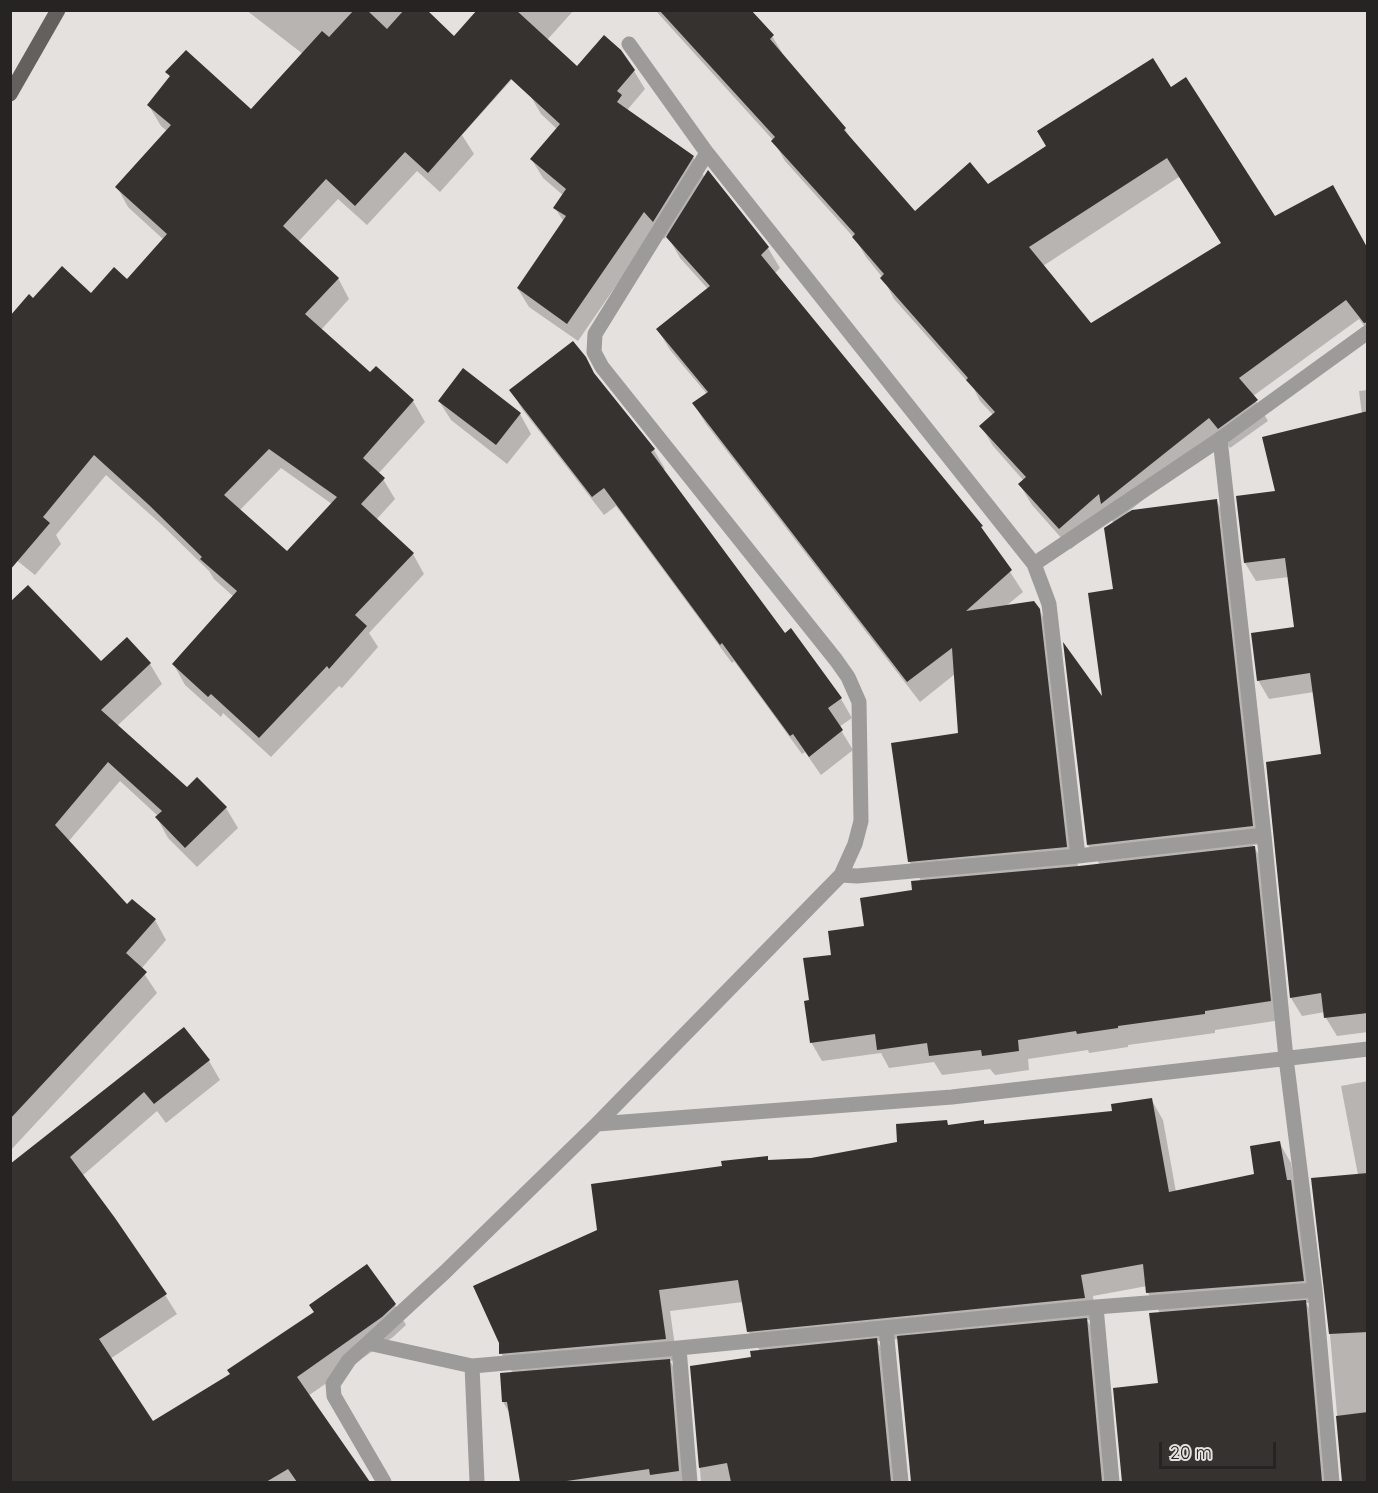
<!DOCTYPE html>
<style>
body{margin:0}
#map{position:relative;width:1378px;height:1493px;overflow:hidden;background:#e5e1de;font-family:Quicksand,sans-serif}
canvas{display:block}
.frame{position:absolute;inset:0;border:12px solid #252422;pointer-events:none}
.scale{position:absolute;left:1159px;top:1442px;width:117px;height:27px;box-sizing:border-box;border:3px solid #252422;border-top:0;padding-left:8px;font-size:18px;line-height:21px;white-space:nowrap;color:#252422;-webkit-text-stroke:4px #e5e1de;paint-order:stroke}
</style>
<div id="map">
<canvas width="1378" height="1493"></canvas>
<div class="frame"></div>
<div class="scale">20 m</div>
</div>
<script>
const ctx = document.querySelector('canvas').getContext('2d');
ctx.lineJoin = 'round';
function fill(path, color) {
  ctx.fillStyle = color;
  ctx.fill(path, 'evenodd');
}
function poly(rows) {
  const path = new Path2D();
  for (const r of rows) {
    path.moveTo(r[0], r[1]);
    for (let i = 2; i < r.length; i += 2) path.lineTo(r[i], r[i + 1]);
  }
  return path;
}
function trace(path, color, width, dash) {
  ctx.strokeStyle = color;
  ctx.lineWidth = width;
  ctx.lineCap = dash ? 'butt' : 'round';
  ctx.setLineDash(dash || []);
  ctx.stroke(path);
}
fill(poly([
 [246,10,424,10,454,38,479,10,574,10,462,135,474,154,440,192,417,171,367,225,338,199,298,242,338,278,349,299,321,330,370,375,376,368,413,401,425,422,378,474,383,479,395,499,376,520,413,554,424,574,369,633,378,647,342,688,339,686,271,757,223,713,221,717,185,685,174,665,234,597,214,579,209,571,162,525,106,475,56,535,61,544,35,575,10,555,33,300,91,295,127,281,164,240,128,207,117,187,167,131,161,126,149,106,171,78,167,72,251,111,303,54],
 [281,468,332,504,287,553,239,511],
 [655,10,749,10,772,36,784,56,845,129,854,144,914,213,987,186,1171,89,1274,217,1368,261,1368,331,1359,319,1253,396,1268,421,1230,448,1222,437,1128,512,1216,500,1226,518,1263,844,1253,845,1266,867,1281,1020,1215,1030,1215,1033,1128,1045,1128,1047,1089,1053,1088,1050,1028,1059,1029,1070,995,1075,990,1069,942,1075,934,1062,889,1068,881,1053,822,1061,811,1042,811,1001,833,957,866,928,914,892,921,881,909,861,959,735,955,674,920,702,706,424,694,404,707,394,670,350,658,330,708,289,680,258,667,235,664,239,655,229,578,341,529,307,518,289,564,222,555,208,564,196,543,178,532,160,557,129,541,114,530,95,578,68,634,71,645,89,628,109,631,114,693,157,705,178,708,173,768,248,780,268,774,274,981,527,1023,592,1006,606,1039,610,1051,631,1078,867,1100,865,1088,845,1115,590,1114,524,1109,515,1071,549,1032,505,1020,485,1024,481,993,446,981,426,993,415,980,401,974,389,894,299,883,278,866,257,856,240,785,161,773,140],
 [1179,177,1222,244,1091,325,1043,266],
 [595,376,654,450,665,469,663,470,785,635,791,630,841,699,852,718,839,727,853,750,821,775,805,752,802,754,734,661,732,663,616,506,604,515,522,409,511,390],
 [1368,390,1368,1032,1337,1036,1326,1018,1325,1012,1302,1016,1291,998,1323,755,1314,692,1269,699,1258,680,1296,628,1289,577,1256,581,1245,563,1238,497,1277,492,1362,414,1359,391],
 [439,401,520,414,531,434,507,464,451,420],
 [101,663,150,664,162,684,117,726,187,789,197,779,226,808,238,828,197,867,168,838,157,818,158,816,120,781,68,842,127,907,155,920,166,940,141,969,157,993,10,1151,10,788],
 [184,1029,209,1061,220,1080,166,1123,157,1111,82,1176,165,1295,177,1314,110,1359,153,1424,395,1305,406,1325,393,1337,308,1396,367,1482,10,1482,10,1165],
 [1368,1081,1368,1482,1343,1482,1326,1289,1358,1175,1341,1086],
 [1151,1099,1163,1120,1176,1192,1256,1175,1279,1142,1291,1163,1315,1302,1306,1303,1317,1322,1331,1482,1123,1482,1159,1384,1160,1313,1148,1293,1147,1286,1093,1296,1096,1319,1087,1320,1098,1339,1111,1482,912,1482,898,1339,877,1341,888,1360,900,1482,701,1482,692,1368,752,1359,760,1351,748,1331,743,1302,670,1311,677,1360,670,1361,681,1380,689,1482,521,1482,511,1415,503,1402,502,1375,513,1374,501,1353,599,1231,724,1167,767,1157,769,1161,811,1160,899,1143,946,1122,949,1127,983,1122,985,1126,1114,1113]
]), '#0003');
fill(poly([
 [354,10,367,10,387,29,404,10,427,10,454,36,477,10,516,10,577,66,604,35,621,50,635,70,617,91,622,95,617,102,694,156,653,222,644,212,567,324,517,288,566,216,553,208,566,189,530,159,560,124,511,79,428,173,405,152,355,206,326,179,283,226,339,278,305,314,370,372,376,366,414,400,363,458,385,478,361,504,414,553,355,615,367,626,329,669,327,666,259,738,211,694,208,697,172,664,237,591,200,559,202,557,149,505,94,455,43,517,50,523,10,570,10,316,29,294,33,298,62,266,91,293,114,267,127,279,167,234,115,187,171,125,147,105,170,76,165,72,186,50,251,109,322,31,329,37],
 [269,449,337,497,287,551,224,495],
 [659,10,751,10,774,35,770,39,846,128,844,130,915,211,970,162,988,184,1046,146,1037,131,1153,58,1171,87,1186,77,1275,216,1333,185,1368,249,1368,322,1364,323,1346,300,1239,378,1258,400,1218,429,1209,418,1101,504,1099,494,1059,529,1018,484,1026,477,979,426,995,412,966,380,968,378,880,278,884,274,852,237,855,234,771,141,775,137],
 [1167,158,1221,243,1091,323,1029,247],
 [708,170,769,247,761,255,983,526,981,527,1012,570,966,611,1034,601,1040,609,1067,847,908,862,891,743,958,733,952,648,907,682,692,403,708,392,656,329,710,286,666,237],
 [573,341,586,357,594,373,655,449,651,452,785,633,791,628,842,698,828,708,843,730,809,757,793,734,790,736,722,643,720,645,604,488,592,497,509,390],
 [463,368,521,413,496,445,438,401],
 [1368,411,1368,1013,1324,1018,1321,993,1290,998,1266,762,1321,754,1310,673,1257,681,1251,633,1294,627,1285,558,1244,563,1236,496,1275,491,1262,437],
 [1217,499,1253,826,1087,845,1063,642,1102,696,1088,593,1113,589,1104,528,1132,510],
 [28,585,101,661,127,637,151,663,101,710,187,787,197,777,227,807,185,848,155,817,162,811,108,762,55,825,127,904,132,899,156,919,126,953,147,972,10,1119,10,602],
 [1255,846,1271,1001,1205,1011,1205,1014,1118,1026,1118,1028,1077,1034,1076,1031,1018,1040,1019,1051,982,1056,981,1050,929,1056,927,1043,877,1050,875,1034,810,1043,804,1001,809,1000,803,958,831,955,828,931,864,926,860,898,912,890,911,881,1079,866],
 [184,1027,210,1060,154,1104,144,1092,70,1157,115,1218,167,1294,99,1339,153,1421,230,1374,227,1370,314,1312,309,1305,367,1264,396,1304,382,1317,297,1377,370,1482,297,1482,288,1469,266,1482,10,1482,10,1164],
 [1152,1098,1169,1192,1254,1174,1250,1146,1280,1141,1287,1180,1291,1180,1304,1281,1146,1293,1143,1264,1081,1275,1085,1298,747,1332,738,1280,659,1290,666,1339,499,1354,499,1343,473,1286,597,1230,591,1184,722,1166,721,1161,768,1156,768,1160,811,1158,897,1142,896,1124,947,1120,948,1125,984,1120,984,1124,1112,1111,1111,1104],
 [1368,1173,1368,1332,1329,1334,1311,1178],
 [1306,1300,1322,1482,1122,1482,1113,1388,1158,1383,1149,1313],
 [1087,1318,1102,1482,911,1482,897,1336],
 [877,1338,891,1482,731,1482,727,1463,699,1468,690,1366,751,1357,750,1351],
 [670,1359,679,1471,650,1475,649,1469,560,1482,520,1482,507,1402,502,1402,500,1373],
 [1368,1412,1368,1482,1342,1482,1336,1416]
]), '#353230');
trace(poly([
 [707,153,1034,564,1049,604,1078,856],
 [1220,439,1264,835,1286,1058,1315,1290,1332,1482],
 [1034,564,1220,439,1368,332],
 [841,875,857,876,1078,856,1264,835],
 [597,1124,841,875,855,844,861,821,859,702,848,677,836,660,602,367,594,352,595,334,707,153,629,44],
 [1096,1307,1112,1482],
 [886,1328,901,1482],
 [368,1343,445,1272,597,1124,952,1097,1368,1049],
 [679,1348,690,1482],
 [472,1366,679,1348,1096,1307,1315,1290],
 [384,1482,334,1396,333,1384,349,1360,368,1343,472,1366,477,1482]
]), '#9c9b99', 15);
trace(poly([
 [10,94,58,10]
]), '#63605e', 15);
</script>
